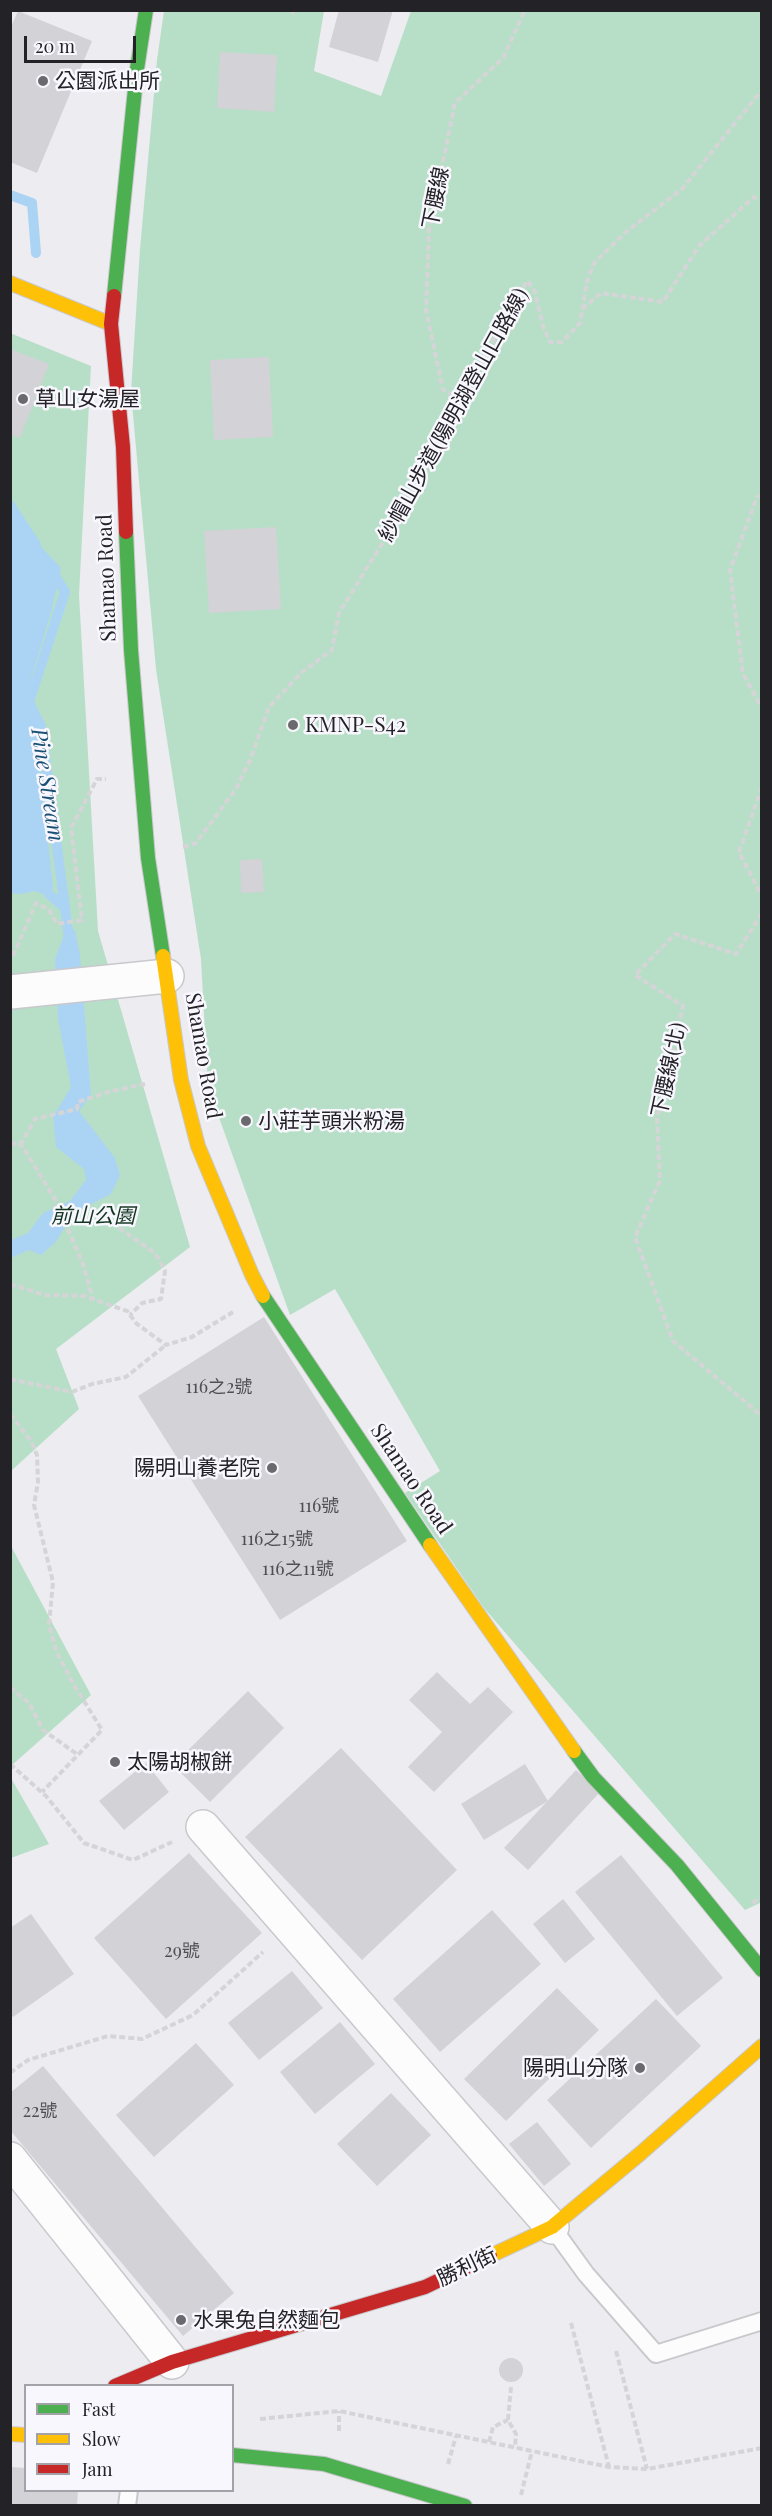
<!DOCTYPE html>
<meta charset="utf-8">
<style>
body{margin:0}
#map{position:relative;width:772px;height:2516px;overflow:hidden;background:#edecf1;font-family:"Playfair Display",serif}
canvas{display:block}
.frame{position:absolute;inset:0;border:12px solid #232226;pointer-events:none}
.legend{position:absolute;left:24px;top:2384px;width:210px;height:108px;box-sizing:border-box;background:#f9f7fe;border:2px solid #a3a2a8;margin:0;padding:8px 10px;list-style:none;font-size:18px;color:#232226}
.legend li{display:flex;align-items:center;gap:12px;height:30px}
.legend b{width:30px;border:2px solid #a3a2a8}
.scale{position:absolute;left:24px;top:36px;width:112px;height:27px;box-sizing:border-box;border:3px solid #232226;border-top:0;padding-left:8px;font-size:18px;line-height:21px;white-space:nowrap;color:#232226;-webkit-text-stroke:4px #f9f7fe;paint-order:stroke}
</style>
<div id="map">
<canvas width="772" height="2516"></canvas>
<div class="frame"></div>
<ul class="legend">
<li><b style="height:8px;background:#4caf50"></b>Fast</li>
<li><b style="height:8px;background:#ffc107"></b>Slow</li>
<li><b style="height:8px;background:#c62828"></b>Jam</li>
</ul>
<div class="scale">20 m</div>
</div>
<script>
const ctx = document.querySelector('canvas').getContext('2d');
ctx.lineJoin = 'round';
function fill(path, color) {
  ctx.fillStyle = color;
  ctx.fill(path, 'evenodd');
}
function poly(rows) {
  const path = new Path2D();
  for (const r of rows) {
    if (r.length === 3) {
      path.moveTo(r[0] + r[2], r[1]);
      path.arc(r[0], r[1], r[2], 0, 2 * Math.PI);
      continue;
    }
    path.moveTo(r[0], r[1]);
    for (let i = 2; i < r.length; i += 2) path.lineTo(r[i], r[i + 1]);
  }
  return path;
}
function trace(path, color, width, dash) {
  ctx.strokeStyle = color;
  ctx.lineWidth = width;
  ctx.lineCap = dash ? 'butt' : 'round';
  ctx.setLineDash(dash || []);
  ctx.stroke(path);
}
function drawText(font, color, halo, rows, align = 'center') {
  ctx.font = font + ' "Playfair Display","Noto Sans TC",serif';
  ctx.lineWidth = 5;
  ctx.setLineDash([]);
  ctx.textBaseline = 'middle';
  ctx.strokeStyle = halo;
  ctx.fillStyle = color;
  for (const [text, x, y, turn = 0] of rows) {
    ctx.save();
    ctx.translate(x, y);
    ctx.rotate((+turn || 0) * Math.PI / 180);
    ctx.textAlign = isNaN(turn) ? turn : align;
    if (halo) ctx.strokeText(text, 0, 0);
    ctx.fillText(text, 0, 0);
    ctx.restore();
  }
}
fill(poly([
 [164,11,324,11,314,71,381,96,411,11,761,11,762,1902,745,1910,484,1608,405,1493,440,1471,335,1289,290,1315,208,1087,201,959,156,669,131,392,140,249,157,60],
 [10,333,91,366,79,595,98,931,190,1247,56,1349,79,1409,11,1471],
 [11,1546,91,1695,11,1766,10,1766],
 [11,1778,49,1844,11,1858,10,1857]
]), '#b7dfc7');
fill(poly([
 [10,510,30,535,61,568,51,613,31,678,53,888,46,895,35,891,21,894,11,893],
 [67,927,75,930,80,955,91,1095,79,1111,115,1158,120,1175,111,1194,74,1213,55,1243,41,1255,29,1250,11,1258,11,1240,28,1233,43,1213,70,1201,86,1180,84,1169,56,1147,53,1117,71,1087,58,1019,55,959]
]), '#abd4f4');
trace(poly([
 [10,195,32,203,36,253],
 [10,505,36,545],
 [52,571,65,592,29,702,41,727,65,908],
 [42,884,49,894,65,908,69,940]
]), '#abd4f4', 10);
fill(poly([
 [339,10,393,10,378,62,329,47],
 [18,11,92,41,37,173,10,162,10,29],
 [220,52,277,55,274,112,217,108],
 [10,349,49,364,20,438,10,434],
 [269,357,273,437,214,440,210,360],
 [276,527,281,609,209,613,204,531],
 [262,859,264,892,241,893,240,860],
 [264,1317,407,1541,280,1620,138,1396],
 [437,1672,470,1704,488,1687,513,1712,434,1792,408,1767,442,1732,409,1700],
 [248,1691,284,1728,210,1802,173,1765],
 [341,1748,457,1870,362,1960,245,1837],
 [146,1763,169,1792,124,1830,99,1801],
 [525,1764,548,1801,484,1840,461,1804],
 [576,1770,600,1792,528,1870,504,1848],
 [189,1853,262,1933,166,2019,94,1938],
 [621,1855,723,1978,677,2016,575,1892],
 [563,1899,595,1939,565,1963,533,1924],
 [492,1910,541,1964,440,2052,393,1999],
 [31,1914,74,1974,13,2017,10,2013,10,1928],
 [292,1971,323,2008,259,2060,228,2023],
 [557,1988,599,2030,506,2121,464,2079],
 [656,1999,701,2046,591,2148,547,2100],
 [340,2022,375,2064,315,2114,280,2072],
 [196,2043,234,2085,154,2157,116,2115],
 [43,2066,234,2293,183,2336,10,2130,10,2093],
 [391,2093,431,2135,377,2186,337,2144],
 [537,2122,571,2164,544,2186,509,2144],
 [511,2370,12],
 [10,2467,26,2468,26,2490,78,2490,77,2506,10,2506]
]), '#d3d2d6');
const lane = poly([
 [552,2227,586,2274,656,2354,762,2321],
 [127,2506,129,2490]
]);
const street = poly([
 [10,992,167,976],
 [203,1827,552,2227],
 [10,2159,172,2362]
]);
const fast = poly([
 [114,296,137,69,146,10],
 [126,532,131,650,148,858,163,956],
 [263,1296,430,1545],
 [574,1751,593,1777,677,1865,762,1970],
 [232,2455,324,2464,465,2506]
]);
const slow = poly([
 [10,283,111,324],
 [163,956,181,1080,198,1146,252,1275,263,1296],
 [430,1545,574,1751],
 [490,2256,552,2227,641,2153,762,2046],
 [10,2434,26,2435]
]);
const jam = poly([
 [114,296,111,324,123,447,126,532],
 [115,2386,172,2362,425,2287,490,2256]
]);
trace(lane, '#c9c8cc', 20);
trace(street, '#c9c8cc', 36);
trace(fast, '#c9c8cc', 16);
trace(slow, '#c9c8cc', 16);
trace(jam, '#c9c8cc', 16);
trace(poly([
 [292,14,294,10],
 [582,309,601,293,663,302,699,246,754,197,762,201],
 [462,399,443,390,426,310,429,231,455,103,503,58,525,10],
 [762,495,757,497,730,570,743,674,762,708],
 [762,787,739,852,762,897],
 [183,847,196,843,236,789,251,758,269,707,301,673,332,650,339,613,408,502,519,292,528,281,535,292,543,326,550,342,562,342,580,323,587,282,594,263,627,231,682,189,762,90],
 [762,913,736,954,675,934,635,975,683,1006,657,1119,660,1181,635,1237,673,1341,762,1416],
 [13,956,36,903,49,910,57,924,82,920,71,828,97,779,106,779],
 [10,1144,19,1143,25,1150,56,1201,83,1264,93,1299],
 [20,1145,35,1119,77,1109,78,1102,108,1092,145,1084],
 [119,1228,152,1251,159,1259,165,1271,161,1299,142,1303,130,1315],
 [10,1284,45,1295,84,1296,127,1311,137,1324,166,1345,192,1337,233,1312],
 [10,1379,72,1392,92,1384,126,1377,166,1345],
 [10,1414,31,1441,37,1455,38,1482,34,1505,53,1582,49,1625,57,1653,74,1685,102,1730,42,1792],
 [10,1687,29,1703,43,1730,78,1755],
 [10,1764,46,1796,84,1843,133,1860,172,1842],
 [752,1903,762,1897],
 [10,2073,28,2060,108,2036,142,2039,193,2015,263,1952],
 [571,2323,609,2467],
 [616,2351,647,2469],
 [511,2387,508,2420,516,2434,515,2448],
 [260,2419,339,2411,609,2467,647,2469,762,2448],
 [339,2431,339,2411],
 [489,2442,493,2427,508,2420],
 [448,2464,456,2436],
 [521,2495,532,2451]
]), '#d5d4d7', 4, [6, 3]);
trace(lane, '#fcfcfd', 16);
trace(street, '#fcfcfd', 33);
trace(fast, '#4caf50', 14);
trace(slow, '#ffc107', 14);
trace(jam, '#c62828', 14);
for (const [x, y, r, color] of [
 [43,81,6,"#6a696d"],
 [23,399,6,"#6a696d"],
 [293,725,6,"#6a696d"],
 [246,1121,6,"#6a696d"],
 [272,1468,6,"#6a696d"],
 [115,1762,6,"#6a696d"],
 [640,2068,6,"#6a696d"],
 [181,2320,6,"#6a696d"]
]) {
  const dot = new Path2D();
  dot.arc(x, y, r, 0, 2 * Math.PI);
  ctx.fillStyle = color;
  ctx.fill(dot);
  trace(dot, '#f9f7fe', 2);
}
drawText('18px', '#504f53', null, [
 ["116之2號",219,1387],
 ["116號",319,1506],
 ["116之15號",277,1539],
 ["116之11號",298,1569],
 ["29號",182,1951],
 ["22號",40,2111]
]);
drawText('21px', '#232226', '#f9f7fe', [
 ["公園派出所",55,81],
 ["草山女湯屋",35,399],
 ["KMNP-S42",305,725],
 ["小莊芋頭米粉湯",258,1121],
 ["陽明山養老院",260,1468,"right"],
 ["太陽胡椒餅",127,1762],
 ["陽明山分隊",628,2068,"right"],
 ["水果兔自然麵包",193,2320]
], 'left');
drawText('21px', '#232226', '#f9f7fe', [
 ["下腰線",436,198,-79],
 ["紗帽山步道(陽明湖登山口路線)",454,415,-61],
 ["Shamao Road",107,578,-92],
 ["Shamao Road",203,1056,80],
 ["下腰線(北)",669,1070,-78],
 ["Shamao Road",411,1479,56],
 ["勝利街",467,2267,-25]
]);
drawText('italic 21px', '#133621', '#f9f7fe', [
 ["前山公園",93,1216]
]);
drawText('italic 22px', '#195075', '#f9f7fe', [
 ["Pine Stream",47,785,81]
]);
</script>
